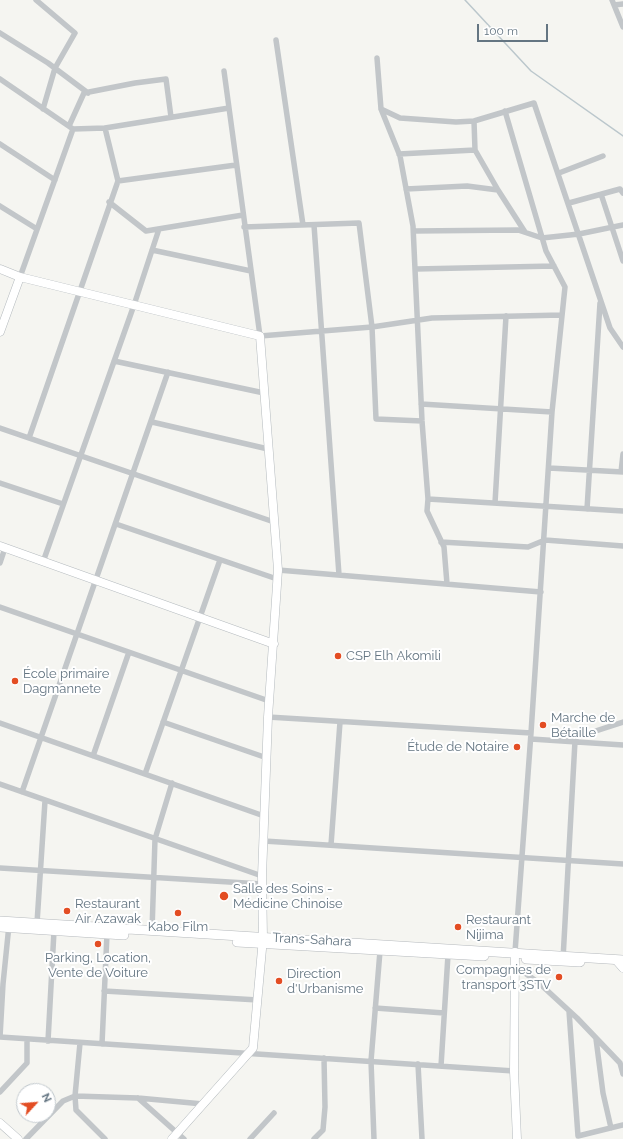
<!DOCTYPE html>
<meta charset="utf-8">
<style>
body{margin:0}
#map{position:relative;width:623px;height:1139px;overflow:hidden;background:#f5f5f1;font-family:Raleway,sans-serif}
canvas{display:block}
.north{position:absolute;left:16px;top:1083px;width:40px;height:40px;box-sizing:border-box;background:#fff;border:1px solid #c1c8cd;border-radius:50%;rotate:64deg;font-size:11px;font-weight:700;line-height:16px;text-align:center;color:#647582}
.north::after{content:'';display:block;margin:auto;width:14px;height:18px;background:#e34d23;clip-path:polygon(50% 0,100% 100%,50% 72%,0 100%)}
.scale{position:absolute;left:477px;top:24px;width:71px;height:18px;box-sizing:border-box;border:2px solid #647582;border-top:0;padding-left:5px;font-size:12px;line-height:14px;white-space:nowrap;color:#647582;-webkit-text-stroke:3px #fff;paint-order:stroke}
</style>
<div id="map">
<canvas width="623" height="1139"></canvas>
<div class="north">N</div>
<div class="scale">100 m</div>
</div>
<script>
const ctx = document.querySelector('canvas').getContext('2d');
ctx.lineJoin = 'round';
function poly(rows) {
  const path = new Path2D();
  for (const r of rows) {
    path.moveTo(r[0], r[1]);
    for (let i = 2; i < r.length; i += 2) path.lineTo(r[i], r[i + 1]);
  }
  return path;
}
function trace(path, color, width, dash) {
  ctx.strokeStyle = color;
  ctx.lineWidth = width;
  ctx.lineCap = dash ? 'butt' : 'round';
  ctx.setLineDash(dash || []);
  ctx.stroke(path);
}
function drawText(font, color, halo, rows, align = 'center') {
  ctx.font = font + ' Raleway,sans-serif';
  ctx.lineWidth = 4;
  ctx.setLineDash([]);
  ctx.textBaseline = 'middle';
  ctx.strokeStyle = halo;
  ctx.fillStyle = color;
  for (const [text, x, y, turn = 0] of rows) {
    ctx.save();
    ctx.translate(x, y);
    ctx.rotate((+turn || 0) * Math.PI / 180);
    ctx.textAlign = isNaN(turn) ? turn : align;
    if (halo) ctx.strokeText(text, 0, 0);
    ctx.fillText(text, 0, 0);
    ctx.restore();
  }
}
trace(poly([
 [465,0,531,71,623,136]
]), '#bbc7cc', 1.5);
const secondary = poly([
 [0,269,20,277,260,336,278,570,268,717,262,876,263,938,253,1048,172,1139],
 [0,332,20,277],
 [0,546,274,644],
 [515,952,514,1071,517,1139],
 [616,960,623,968],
 [0,1123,18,1139]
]);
const primary = poly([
 [0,921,623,960],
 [0,927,124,935],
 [237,942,484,956],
 [526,959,580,962]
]);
trace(secondary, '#b4babe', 9);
trace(primary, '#b5b9bd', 10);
trace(poly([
 [36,0,75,33,55,68,43,109],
 [612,0,623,27],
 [614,5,623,4],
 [0,33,48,63,88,93],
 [276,40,303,225],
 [377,58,381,109,400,156,413,226,422,421,428,499,427,511,444,547,447,584],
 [224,71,260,336,372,327,432,318,562,315],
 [0,79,73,129,105,128,229,108],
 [381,109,400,118,456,122,474,121,534,103,610,328,623,347],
 [505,111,546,251,565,287,552,412,531,733,515,952],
 [474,121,475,150],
 [69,126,84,93,135,83,166,79,171,117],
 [0,144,55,180],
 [399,154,475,150,498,190],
 [559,173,603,156],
 [118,181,236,165],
 [406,189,467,186,498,190,525,232],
 [601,194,623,261],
 [109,202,146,231,243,215],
 [569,203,620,189,623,193],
 [0,206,37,229],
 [314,225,339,575],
 [244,227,359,223,372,327,376,419,422,421],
 [414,231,518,230,542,238,579,234,623,225],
 [152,250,251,271],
 [416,269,554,266],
 [20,277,73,129],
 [114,361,264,393],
 [421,404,552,412],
 [152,422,268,449],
 [0,428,274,522],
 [29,438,118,181,105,128],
 [549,468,623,472],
 [621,472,623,454],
 [0,483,63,504],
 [428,499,623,511],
 [495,503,506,316],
 [587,509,600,303],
 [116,524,277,579],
 [441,542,528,547,545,540,623,546],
 [43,562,134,305,159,229],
 [0,563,5,548],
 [278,570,541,592],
 [0,607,269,701],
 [268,717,531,733],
 [163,722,267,758],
 [0,723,264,816],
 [531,739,623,745],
 [568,740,623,722],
 [93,756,129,652],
 [145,774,220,560],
 [0,784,262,876],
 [22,792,168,372],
 [264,841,623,864],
 [331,845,340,722],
 [0,868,262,884],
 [37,923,45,801],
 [152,931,155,839,172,783],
 [563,959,575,741],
 [515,966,539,983,577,1018,620,1063,623,1074],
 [104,991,258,1000],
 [375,1008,444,1013],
 [569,1011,578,1136,623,1125],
 [0,1037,514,1071],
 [0,1037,3,984,9,925],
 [596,1039,603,1093,611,1128],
 [48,1041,54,931],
 [80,1043,75,1096,76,1110,105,1139],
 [102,1044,107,934],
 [418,1064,422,1139],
 [441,1066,448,955],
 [0,1092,27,1063,27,1039],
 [138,1098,184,1139],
 [26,1139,63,1101,75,1096,138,1098,203,1104],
 [250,1139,274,1113],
 [314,1139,323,1130,325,1107,324,1058],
 [374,1139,371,1061,380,951]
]), '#c2c6c9', 5.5);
trace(secondary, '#fff', 8);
trace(primary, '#fff', 9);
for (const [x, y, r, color] of [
 [338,656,4,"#e34d23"],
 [15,681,4,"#e34d23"],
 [543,725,4,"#e34d23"],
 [517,747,4,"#e34d23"],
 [224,896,5,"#e34d23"],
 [67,911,4,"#e34d23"],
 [178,913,4,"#e34d23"],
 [458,927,4,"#e34d23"],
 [98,944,4,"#e34d23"],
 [559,977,4,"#e34d23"],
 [279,981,4,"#e34d23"]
]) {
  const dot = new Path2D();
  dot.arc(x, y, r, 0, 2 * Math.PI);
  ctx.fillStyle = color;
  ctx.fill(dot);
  trace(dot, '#fff', 1.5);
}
drawText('13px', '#647582', '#fff', [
 ["CSP Elh Akomili",346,656],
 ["École primaire",23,674],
 ["Dagmannete",23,689],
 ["Marche de",551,718],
 ["Bétaille",551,733],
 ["Étude de Notaire",509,747,"right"],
 ["Salle des Soins -",233,889],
 ["Médicine Chinoise",233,904],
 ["Restaurant",75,904],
 ["Air Azawak",75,919],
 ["Restaurant",466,920],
 ["Nijima",466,935],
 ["Kabo Film",178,927,"center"],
 ["Parking, Location,",98,958,"center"],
 ["Vente de Voiture",98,973,"center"],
 ["Compagnies de",551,970,"right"],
 ["transport 3STV",551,985,"right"],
 ["Direction",287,974],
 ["d'Urbanisme",287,989]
], 'left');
drawText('13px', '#647582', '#fff', [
 ["Trans-Sahara",312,940,3]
]);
</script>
